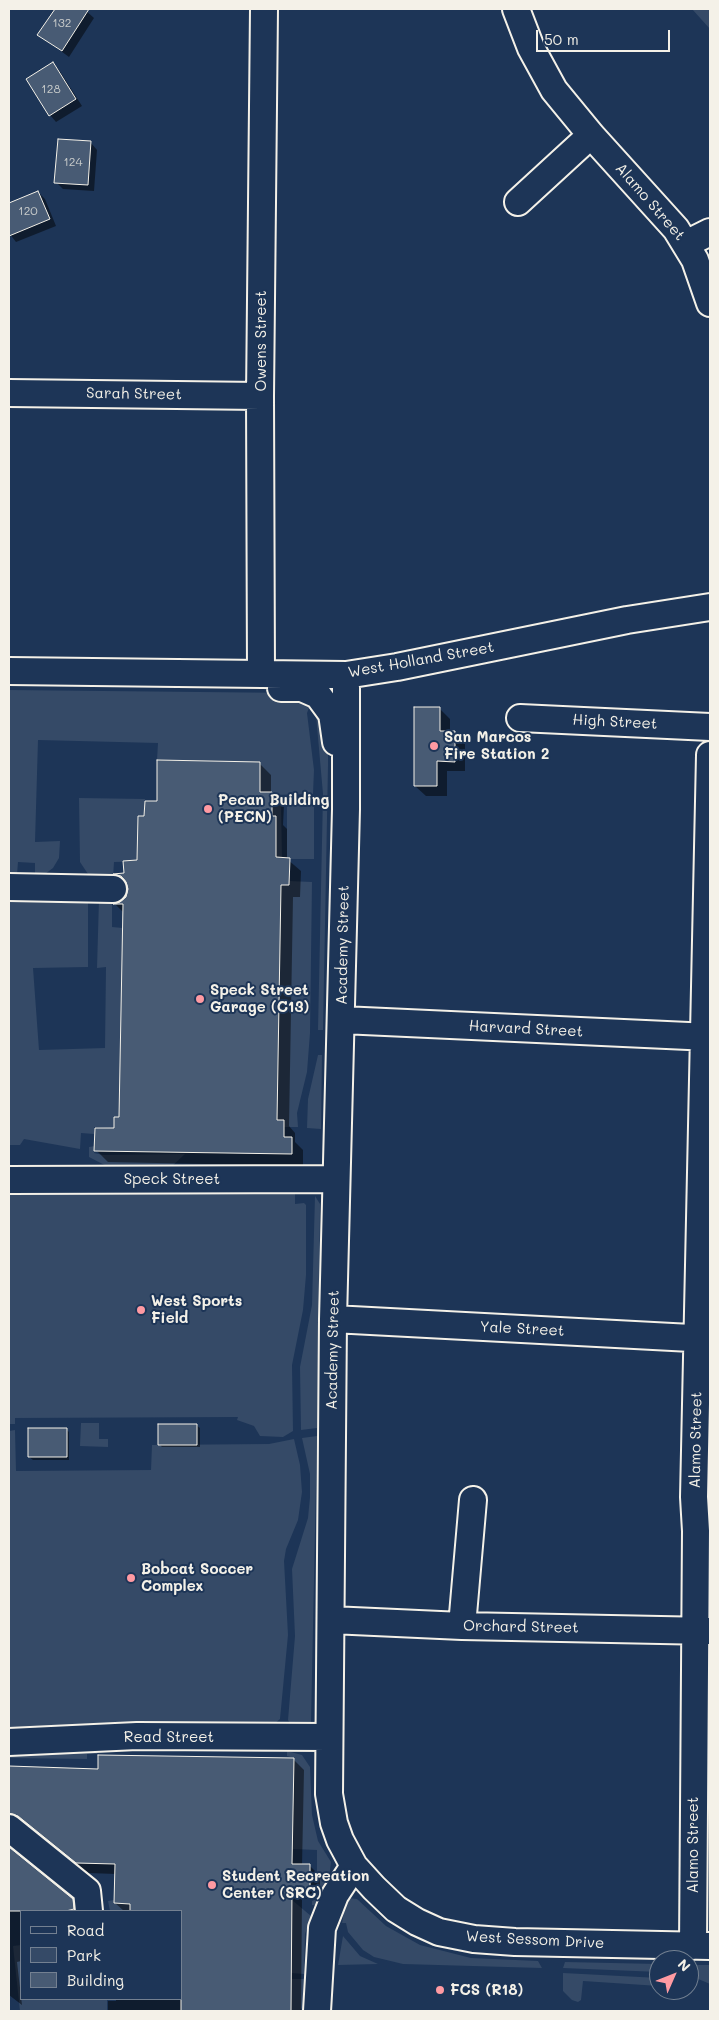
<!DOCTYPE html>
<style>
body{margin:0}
#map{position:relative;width:719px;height:2020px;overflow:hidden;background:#1d3557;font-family:Mali,sans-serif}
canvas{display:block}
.frame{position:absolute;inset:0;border:10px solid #f4f1e8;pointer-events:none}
.legend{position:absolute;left:20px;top:1910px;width:162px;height:90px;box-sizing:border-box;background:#1d3557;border:1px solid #738091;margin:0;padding:6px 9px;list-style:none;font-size:15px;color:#f4f1e8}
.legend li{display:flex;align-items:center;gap:10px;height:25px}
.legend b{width:25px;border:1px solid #738091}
.north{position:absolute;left:649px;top:1950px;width:50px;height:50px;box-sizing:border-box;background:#1d3557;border:1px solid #738091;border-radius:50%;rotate:46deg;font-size:14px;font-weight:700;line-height:20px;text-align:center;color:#f4f1e8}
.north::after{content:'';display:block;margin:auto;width:18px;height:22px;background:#ff9aa2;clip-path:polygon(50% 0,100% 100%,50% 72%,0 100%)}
.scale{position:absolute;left:536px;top:30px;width:134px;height:22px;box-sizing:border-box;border:2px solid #f4f1e8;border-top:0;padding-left:6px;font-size:15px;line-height:18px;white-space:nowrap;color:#f4f1e8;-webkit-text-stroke:4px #1d3557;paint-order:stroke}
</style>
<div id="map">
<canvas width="719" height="2020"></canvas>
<div class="frame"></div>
<ul class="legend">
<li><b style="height:6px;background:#1d3557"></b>Road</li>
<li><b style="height:14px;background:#354a67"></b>Park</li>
<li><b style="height:14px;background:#485b74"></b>Building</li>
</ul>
<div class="north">N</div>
<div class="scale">50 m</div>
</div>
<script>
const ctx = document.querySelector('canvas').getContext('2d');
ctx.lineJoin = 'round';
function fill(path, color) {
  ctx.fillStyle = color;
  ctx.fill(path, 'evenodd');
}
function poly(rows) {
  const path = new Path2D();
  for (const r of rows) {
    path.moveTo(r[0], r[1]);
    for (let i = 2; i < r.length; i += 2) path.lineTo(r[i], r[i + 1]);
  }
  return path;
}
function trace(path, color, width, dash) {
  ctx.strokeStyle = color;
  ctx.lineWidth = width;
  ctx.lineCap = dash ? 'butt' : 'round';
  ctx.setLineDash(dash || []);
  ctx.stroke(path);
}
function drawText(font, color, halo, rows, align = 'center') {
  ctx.font = font + ' Mali,sans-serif';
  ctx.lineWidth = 4;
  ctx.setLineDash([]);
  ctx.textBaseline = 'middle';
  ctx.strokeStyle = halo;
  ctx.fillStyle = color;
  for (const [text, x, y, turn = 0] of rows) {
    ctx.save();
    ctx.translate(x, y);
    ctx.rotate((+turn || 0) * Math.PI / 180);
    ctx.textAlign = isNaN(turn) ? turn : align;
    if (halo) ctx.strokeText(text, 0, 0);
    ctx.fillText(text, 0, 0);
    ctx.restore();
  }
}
fill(poly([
 [692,9,710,9,710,29],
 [9,690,296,693,312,700,307,713,314,770,313,794,272,795,272,792,266,792,259,797,259,762,157,760,158,743,38,740,35,842,60,841,59,858,53,868,45,874,35,876,35,863,18,862,17,875,9,875],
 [320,708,328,743,328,766,323,1030,318,1030,323,794,316,715],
 [79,798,145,799,144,816,138,816,137,856,276,848,276,817,272,816,272,802,281,801,282,858,114,862,113,878,90,877,80,862],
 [287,802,314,803,314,859,287,859],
 [289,881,312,882,310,1033,307,1072,297,1113,298,1127,284,1127,284,1120,277,1120,281,885,289,885],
 [9,896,88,898,88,967,33,968,39,1050,105,1048,106,967,97,968,99,899,112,899,112,927,123,928,119,1117,114,1117,114,1128,94,1127,94,1134,81,1133,80,1149,24,1139,20,1145,9,1145],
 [318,1055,322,1055,321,1129,307,1128,308,1099],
 [95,1146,94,1153,103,1155,185,1154,169,1169,122,1174,89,1157,89,1147],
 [9,1190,289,1190,295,1194,295,1204,304,1203,306,1205,306,1275,303,1310,292,1365,293,1431,283,1437,260,1436,254,1426,237,1420,238,1417,15,1418,15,1424,9,1424],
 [315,1196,320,1204,318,1421,317,1428,301,1430,300,1367,312,1305],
 [81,1423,99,1423,99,1439,108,1439,108,1447,80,1446],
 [15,1430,16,1471,151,1470,152,1445,269,1444,294,1439,300,1465,302,1492,298,1520,286,1549,284,1561,288,1635,280,1719,273,1725,9,1730,9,1431],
 [317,1436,311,1722,304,1727,293,1728,288,1720,295,1636,292,1569,308,1518,310,1497,310,1474,302,1438],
 [104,1748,245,1749,277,1752,98,1750,97,1754,87,1754,87,1759,9,1758,9,1755],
 [287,1751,302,1755,310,1767,312,1815,318,1841,331,1862,328,1886,316,1905,312,1905,312,1901,317,1899,317,1850,293,1849,294,1758,287,1756],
 [348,1898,357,1899,386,1926,420,1945,471,1958,538,1961,542,1968,403,1964,374,1957,363,1950,348,1932,346,1923,342,1923,346,1900],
 [114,1900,114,1903,130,1904,130,1911,110,1911,108,1901],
 [292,1900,311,1916,305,1934,304,1974,291,1973],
 [343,1936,360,1956,378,1964,338,1965],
 [21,1945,21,1999,115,1999,107,2000,107,2011,20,2011,13,1946],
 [565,1962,659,1964,659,1972,563,1968],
 [689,1965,710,1965,710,1984,689,1975],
 [563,1973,659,1978,659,1986,583,1981,581,2000,578,2002,572,2000,563,1991],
 [291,1979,304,1979,303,2007,299,2011,291,2011]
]), '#354a67');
fill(poly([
 [64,9,84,9,94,18,69,57,39,35],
 [53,64,59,70,82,106,56,122,50,115],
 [91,143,97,150,94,191,63,189,56,182],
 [38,192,45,199,56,226,16,242,9,233,9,204],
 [439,708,450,719,450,732,454,733,465,743,465,771,447,771,447,796,426,796,415,786],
 [259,763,271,775,271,793,284,805,283,825,287,829,287,859,301,871,300,897,293,897,289,1126,295,1133,295,1142,303,1150,303,1166,108,1162,96,1150,115,1130,120,1118,124,913,116,905,127,898,129,886,116,875,126,875,138,862,146,817,158,802],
 [196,1425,200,1428,200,1447,162,1447,159,1444],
 [66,1429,69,1432,69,1460,33,1460,29,1457],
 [293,1759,304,1770,302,1866,310,1866,320,1876,320,1898,302,1899,301,2011,108,2011,108,2001,116,2001,116,1999,181,1999,181,1911,124,1911,115,1903,116,1874,88,1873,30,1826,9,1817,9,1767,100,1770],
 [9,1850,72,1900,75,1903,76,1911,21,1911,21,1961,17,1962,22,2005,9,1995]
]), '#0007');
const building = poly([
 [55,9,89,9,62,51,37,35,55,9],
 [53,62,76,99,49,116,26,79,53,62],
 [58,139,91,141,88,185,54,183,58,139],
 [38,191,50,219,9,236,9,203,38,191],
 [414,707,440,707,440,731,455,731,455,762,437,761,437,786,414,786,414,707],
 [157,760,260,762,260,792,272,792,272,816,276,816,276,857,290,858,289,885,281,885,277,1120,284,1120,284,1137,292,1137,292,1154,94,1151,95,1128,114,1128,114,1117,119,1117,123,904,113,904,120,902,126,897,128,889,126,882,121,876,113,874,124,873,123,861,137,860,138,816,144,816,145,801,157,801,157,760],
 [158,1424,197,1424,197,1445,158,1445,158,1424],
 [28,1428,67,1428,67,1457,28,1457,28,1428],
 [98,1755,294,1758,292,1864,310,1864,310,1888,292,1889,291,2011,181,2011,181,1911,130,1911,130,1904,114,1903,115,1864,76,1863,18,1816,9,1813,9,1766,98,1769,98,1755],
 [9,1847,73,1899,74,1909,66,1911,9,1911,9,1847]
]);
fill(building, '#485b74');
trace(building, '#f4f1e8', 1);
const minor = poly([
 [516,9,531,48,554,90,591,135,676,229,695,260,710,303],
 [518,202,591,135],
 [686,244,710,232],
 [9,393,260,396],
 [9,671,346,675,397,667,627,620,710,607],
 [261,674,260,396,264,9],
 [346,675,346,809,333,1319,329,1794,334,1823,340,1840,354,1866,374,1888,396,1909,417,1922,439,1932,474,1939,515,1942,710,1946],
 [281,688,302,688,318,695,332,714,336,742],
 [520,718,710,727],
 [9,887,113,889],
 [342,1020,710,1037],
 [9,1180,336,1179],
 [333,1319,710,1339],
 [331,1620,462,1626,710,1631],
 [462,1626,473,1500],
 [9,1742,137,1736,329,1737],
 [9,1828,87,1891,89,1911],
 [693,1946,696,1531,694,1497,710,755],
 [317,2011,322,1928,335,1895,354,1866]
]);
trace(minor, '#f4f1e8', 30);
trace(minor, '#1d3557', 26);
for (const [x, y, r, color] of [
 [434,746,5,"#ff9aa2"],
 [208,809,5,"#ff9aa2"],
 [200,999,5,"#ff9aa2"],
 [141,1310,5,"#ff9aa2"],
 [131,1578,5,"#ff9aa2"],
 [212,1885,5,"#ff9aa2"],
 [440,1990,5,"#ff9aa2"]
]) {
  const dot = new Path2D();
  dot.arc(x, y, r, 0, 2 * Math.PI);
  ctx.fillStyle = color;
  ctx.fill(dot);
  trace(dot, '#1d3557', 2);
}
drawText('12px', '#c9cccb', null, [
 ["132",62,23],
 ["128",51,89],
 ["124",73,162],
 ["120",28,211]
]);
drawText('15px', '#f4f1e8', '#1d3557', [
 ["Alamo Street",650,202,49],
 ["Owens Street",261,341,-90],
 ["Sarah Street",134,394,1],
 ["West Holland Street",421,660,-10],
 ["High Street",615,722,3],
 ["Academy Street",343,945,-89],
 ["Harvard Street",526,1029,3],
 ["Speck Street",172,1179],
 ["Yale Street",522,1329,3],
 ["Academy Street",333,1350,-89],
 ["Alamo Street",696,1440,-89],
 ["Orchard Street",521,1627,1],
 ["Read Street",169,1737],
 ["Alamo Street",693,1845,-90],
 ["West Sessom Drive",535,1940,3]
]);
drawText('bold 15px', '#f4f1e8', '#1d3557', [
 ["San Marcos",444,737],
 ["Fire Station 2",444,754],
 ["Pecan Building",218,800],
 ["(PECN)",218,817],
 ["Speck Street",210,990],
 ["Garage (C13)",210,1007],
 ["West Sports",151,1301],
 ["Field",151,1318],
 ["Bobcat Soccer",141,1569],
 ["Complex",141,1586],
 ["Student Recreation",222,1876],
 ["Center (SRC)",222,1893],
 ["FCS (R18)",450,1990]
], 'left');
</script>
